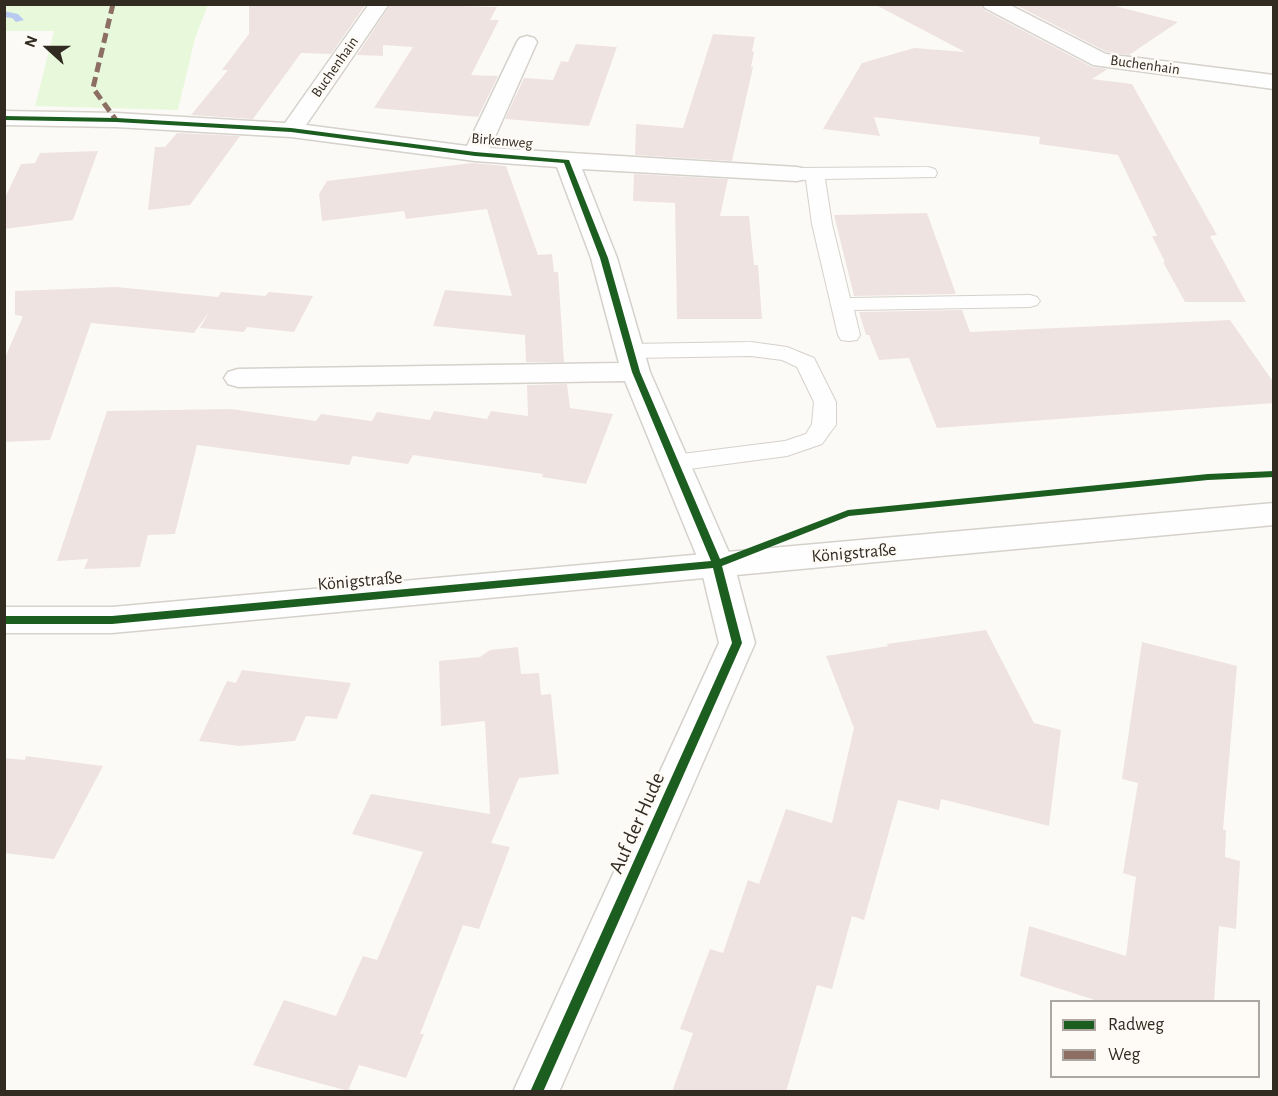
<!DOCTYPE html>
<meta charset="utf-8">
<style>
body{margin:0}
#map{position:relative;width:1278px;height:1096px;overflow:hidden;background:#fcfaf7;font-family:"Alegreya Sans",sans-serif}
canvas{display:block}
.frame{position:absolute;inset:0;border:6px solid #312b21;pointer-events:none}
.legend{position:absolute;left:1050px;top:1000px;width:210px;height:78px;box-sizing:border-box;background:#fefaf5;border:2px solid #aca7a0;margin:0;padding:8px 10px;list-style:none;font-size:18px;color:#312b21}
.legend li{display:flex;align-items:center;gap:12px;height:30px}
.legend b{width:30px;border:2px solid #aca7a0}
.north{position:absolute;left:18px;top:18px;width:60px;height:60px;-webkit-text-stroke:4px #fefaf5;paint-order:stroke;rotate:291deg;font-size:16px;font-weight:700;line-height:24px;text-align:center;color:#312b21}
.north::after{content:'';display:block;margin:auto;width:21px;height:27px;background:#312b21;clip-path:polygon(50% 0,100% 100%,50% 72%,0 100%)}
</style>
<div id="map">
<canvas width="1278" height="1096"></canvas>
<div class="frame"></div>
<ul class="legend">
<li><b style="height:8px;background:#1b5e20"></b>Radweg</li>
<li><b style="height:8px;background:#8d6e63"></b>Weg</li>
</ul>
<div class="north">N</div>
</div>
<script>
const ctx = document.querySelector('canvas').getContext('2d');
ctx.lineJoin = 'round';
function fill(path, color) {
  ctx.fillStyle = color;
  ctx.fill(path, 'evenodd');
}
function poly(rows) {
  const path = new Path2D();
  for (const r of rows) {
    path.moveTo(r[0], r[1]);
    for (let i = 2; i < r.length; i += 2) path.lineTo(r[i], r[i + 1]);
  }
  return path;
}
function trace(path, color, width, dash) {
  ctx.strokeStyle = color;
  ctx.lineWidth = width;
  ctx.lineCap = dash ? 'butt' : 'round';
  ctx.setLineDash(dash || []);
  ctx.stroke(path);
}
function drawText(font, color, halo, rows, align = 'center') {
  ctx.font = font + ' "Alegreya Sans",sans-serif';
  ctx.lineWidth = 5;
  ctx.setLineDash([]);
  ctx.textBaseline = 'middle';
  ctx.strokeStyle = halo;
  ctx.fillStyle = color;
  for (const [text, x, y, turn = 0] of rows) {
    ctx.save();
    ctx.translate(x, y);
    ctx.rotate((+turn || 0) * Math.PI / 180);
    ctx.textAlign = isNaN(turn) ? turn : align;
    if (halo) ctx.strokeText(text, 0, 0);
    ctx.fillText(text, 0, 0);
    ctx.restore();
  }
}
fill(poly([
 [5,4,208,4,208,5,195,38,178,110,35,106,54,31,5,31]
]), '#e7f9da');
fill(poly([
 [4,11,18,14,24,20,16,22,12,18,4,17,4,11]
]), '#b8caef');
fill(poly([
 [249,4,366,4,331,54,301,53,253,119,191,115,228,70,222,70,249,34],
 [391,4,497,7,490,20,499,20,471,75,498,76,478,117,374,108,413,47,383,45,383,56,357,55],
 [874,4,980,4,984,10,1092,67,1108,69,1092,79,1132,84,1217,235,1210,236,1246,302,1185,302,1163,262,1165,262,1152,236,1157,236,1118,155,1039,144,1040,137,874,117,880,136,823,129,862,63,914,48,965,52],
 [1014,4,1107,4,1178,22,1129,55,1107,52],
 [713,34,755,37,752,51,754,52,751,67,753,67,732,161,635,155,636,124,683,128],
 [576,44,617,47,589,126,505,119,524,78,553,80,561,61,568,62],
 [177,133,240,136,190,205,148,210,155,147,165,147],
 [98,151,73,220,4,229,4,200,21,164,35,163,40,153],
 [472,163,506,166,538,255,552,254,554,272,558,272,564,362,526,362,525,335,433,326,445,290,512,296,487,209,406,219,404,211,322,221,319,194,327,181],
 [634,174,728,179,720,216,749,216,754,265,758,265,762,319,677,319,675,203,633,201],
 [927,213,956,294,854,296,834,215],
 [116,287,218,297,221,292,265,296,269,292,313,296,294,332,247,327,244,332,200,328,209,312,194,333,91,323,50,440,4,442,4,360,23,316,15,315,15,291],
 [962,310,970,332,1230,320,1274,383,1274,403,937,428,909,358,879,360,869,335,866,335,859,312],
 [567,384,570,408,613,414,586,484,542,477,543,474,413,455,408,464,353,456,349,465,197,445,175,534,148,535,140,567,84,569,88,559,57,561,107,411,231,409,316,421,321,414,372,421,377,412,430,420,434,411,487,419,491,411,528,416,527,385],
 [986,630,1034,723,1061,730,1049,826,941,799,939,810,898,800,864,920,852,916,832,989,817,985,786,1092,672,1092,693,1033,680,1029,710,949,723,953,748,880,759,884,786,809,832,823,854,728,826,656,888,646,887,644],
 [1142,642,1237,666,1223,830,1226,830,1225,857,1240,861,1236,929,1219,926,1214,1002,1101,1002,1020,976,1029,926,1126,956,1136,877,1123,873,1138,783,1122,779],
 [518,647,521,674,539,673,541,695,551,694,559,774,519,778,491,843,510,847,479,929,463,925,420,1034,424,1034,406,1078,359,1065,348,1091,253,1065,284,1000,336,1016,363,956,377,960,423,852,352,834,371,794,490,814,485,721,441,726,439,661,480,657,490,650],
 [242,670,292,676,351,683,337,719,306,716,295,741,240,746,199,741,227,681,236,683],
 [26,756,103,766,54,859,4,853,4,758,25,760]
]), '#efe3e1');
const lane = poly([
 [928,167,935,169,937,173,935,177,825,179,832,224,850,298,1030,295,1037,297,1040,301,1037,305,1030,307,854,310,860,335,857,340,849,341,841,340,838,335,812,224,806,180,793,178,791,174,793,170,800,168,928,167],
 [751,342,787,347,814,358,836,402,836,425,832,430,822,444,787,456,674,471,666,469,662,463,666,457,674,455,785,441,806,434,812,424,814,402,797,367,782,360,751,356,630,358,622,356,619,351,622,346,630,344,751,342]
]);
const street = poly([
 [369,4,389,4,306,125,467,146,517,42,520,38,527,36,534,38,537,42,490,148,797,167,806,169,809,174,806,179,797,181,582,169,617,258,650,372,734,564,755,643,559,1092,513,1092,719,643,700,564,625,381,238,387,228,384,224,378,228,372,238,369,619,363,591,258,557,167,475,161,291,137,116,127,4,125,4,111,116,113,285,123,369,4],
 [982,4,1008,4,1106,54,1274,75,1274,89,1093,65,985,8,982,4]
]);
const secondary = poly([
 [1274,503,1274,525,112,633,4,633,4,607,112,607,1274,503]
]);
trace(lane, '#d5d1cb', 2);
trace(street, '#d5d1cb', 3);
trace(secondary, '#d5d1cb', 3);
fill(lane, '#fffefe');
fill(street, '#fffefe');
fill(secondary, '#fffefe');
trace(poly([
 [113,4,93,88,116,120]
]), '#8d6e63', 5, [10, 5]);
fill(poly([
 [4,116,116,118,291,128,475,152,569,160,608,258,640,372,720,559,848,510,1208,474,1274,471,1274,477,1208,480,849,516,722,566,742,643,543,1092,530,1092,732,643,713,568,112,624,4,624,4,616,112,616,711,561,632,372,600,258,564,163,475,156,291,132,116,122,4,120,4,116]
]), '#1b5e20');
drawText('15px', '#312b21', '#fefaf5', [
 ["Buchenhain",1145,65,8],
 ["Buchenhain",335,67,-55],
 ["Birkenweg",502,141,5]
]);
drawText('18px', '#312b21', '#fefaf5', [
 ["Königstraße",854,553,-5],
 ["Königstraße",360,581,-5]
]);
drawText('21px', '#312b21', '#fefaf5', [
 ["Auf der Hude",637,823,-66]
]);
</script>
